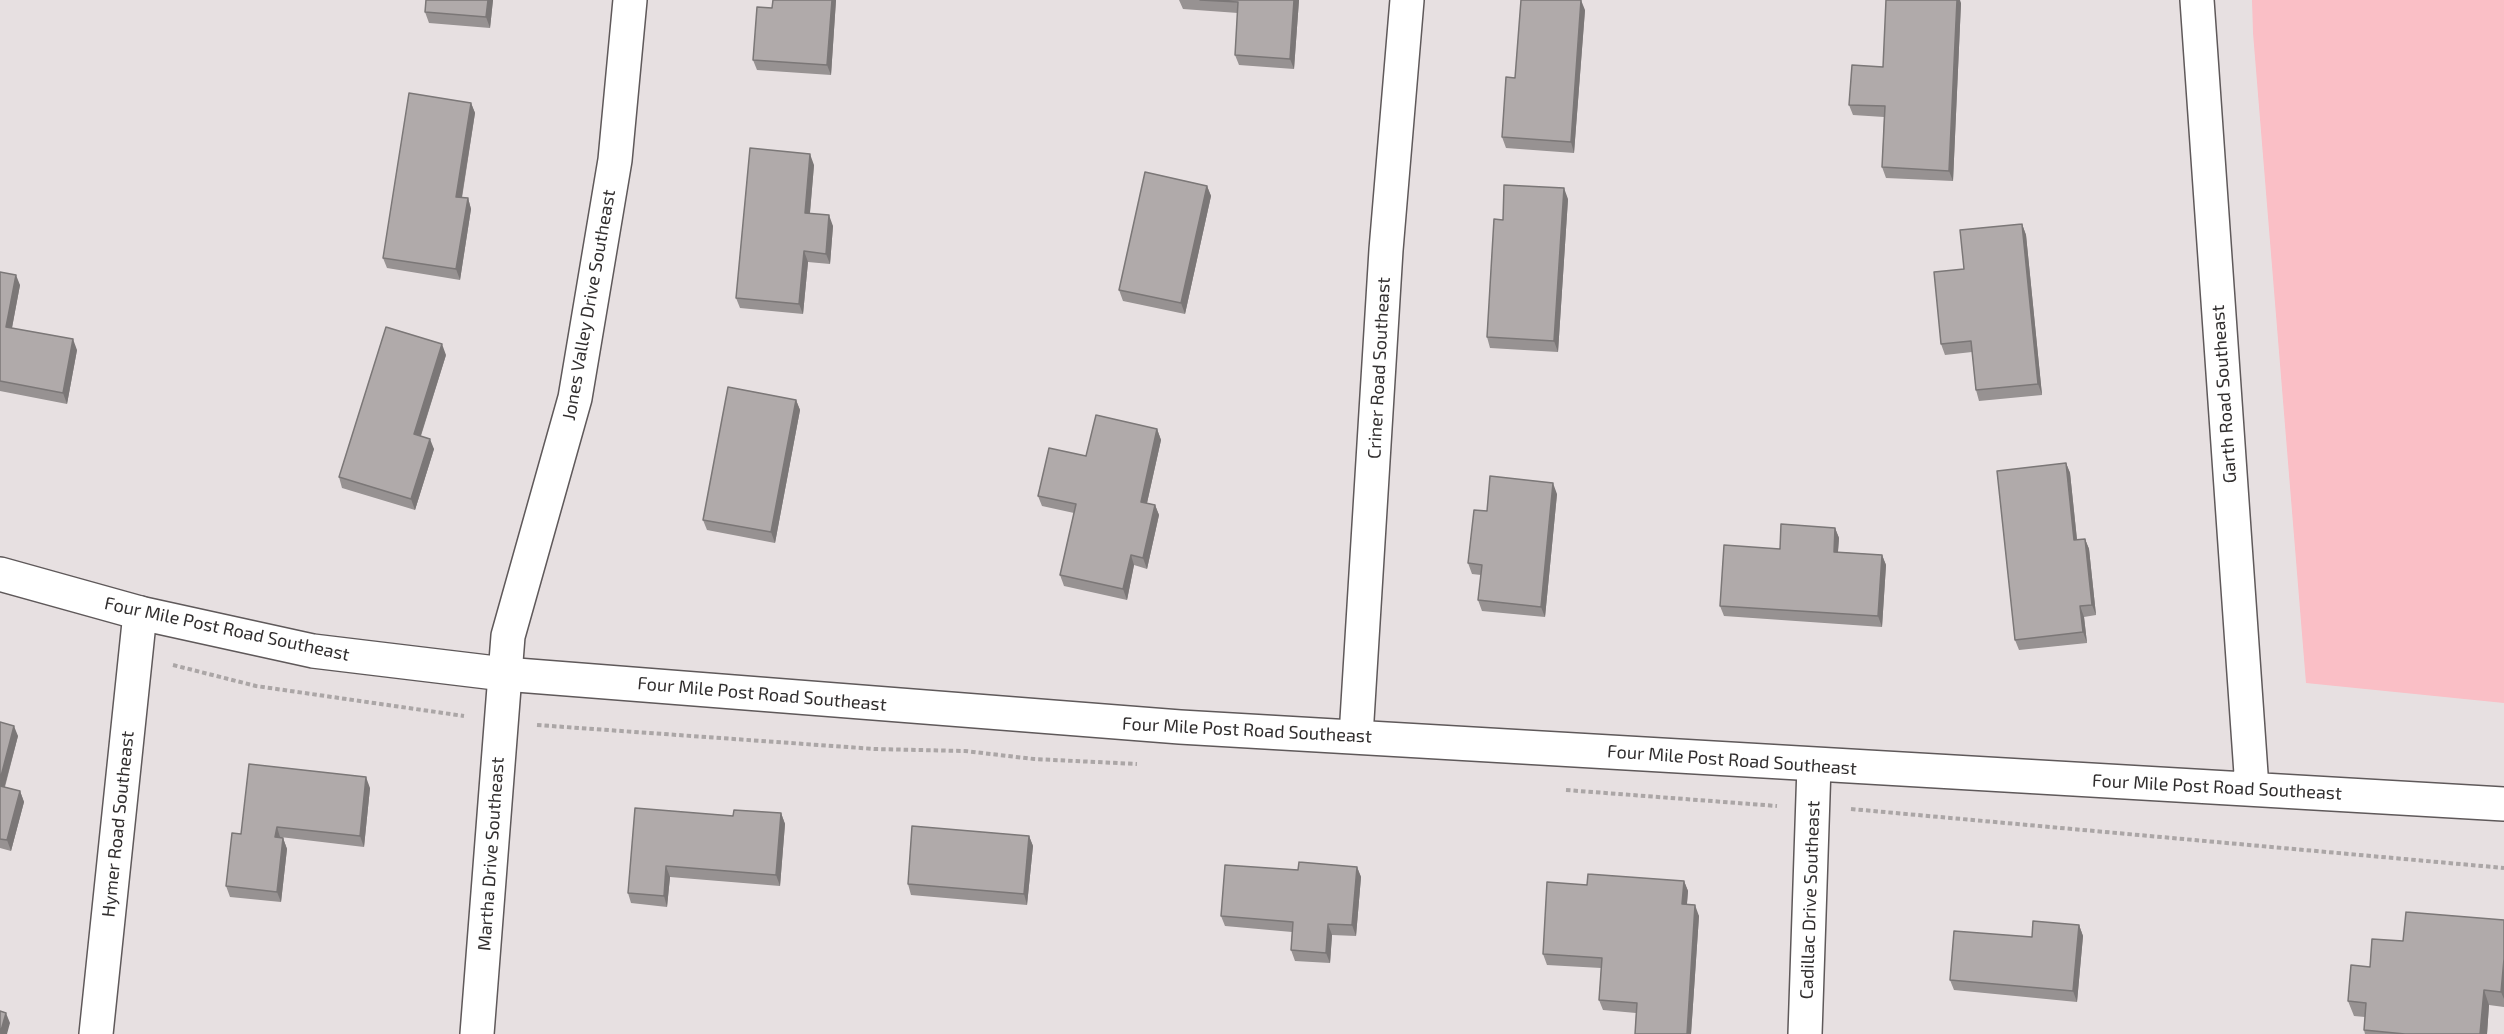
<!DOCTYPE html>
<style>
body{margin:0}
canvas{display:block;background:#e7e0e1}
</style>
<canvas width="2504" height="1034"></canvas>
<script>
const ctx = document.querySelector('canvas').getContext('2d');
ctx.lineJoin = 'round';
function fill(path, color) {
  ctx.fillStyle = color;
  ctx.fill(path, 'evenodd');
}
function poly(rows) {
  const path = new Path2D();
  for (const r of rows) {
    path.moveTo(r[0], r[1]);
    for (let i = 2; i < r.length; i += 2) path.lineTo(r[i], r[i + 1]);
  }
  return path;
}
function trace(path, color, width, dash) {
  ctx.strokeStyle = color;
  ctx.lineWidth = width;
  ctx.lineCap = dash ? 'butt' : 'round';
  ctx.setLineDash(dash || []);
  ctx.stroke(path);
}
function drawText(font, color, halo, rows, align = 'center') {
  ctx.font = font + ' "Exo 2",sans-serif';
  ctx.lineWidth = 5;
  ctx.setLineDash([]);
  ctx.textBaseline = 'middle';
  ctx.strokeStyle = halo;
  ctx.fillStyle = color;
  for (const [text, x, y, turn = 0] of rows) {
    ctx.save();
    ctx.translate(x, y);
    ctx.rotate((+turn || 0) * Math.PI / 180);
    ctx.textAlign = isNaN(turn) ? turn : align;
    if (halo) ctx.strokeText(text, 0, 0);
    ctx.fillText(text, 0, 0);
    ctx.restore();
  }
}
fill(poly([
 [2252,0,2504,0,2504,703,2306,683,2253,33]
]), '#fabfc6');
const street = poly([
 [1356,736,1386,250,1407,0],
 [96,1034,140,613],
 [477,1034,508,636,575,398,615,160,630,0],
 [1805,1034,1814,766]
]);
const secondary = poly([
 [2197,0,2252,788],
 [0,574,140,613,313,651,504,674,1180,727,2504,804]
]);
trace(street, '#5f595a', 36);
trace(secondary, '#5f595a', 36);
trace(poly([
 [173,665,256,686,464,716],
 [537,725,875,749,965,751,1034,759,1137,764],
 [1566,790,1777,806],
 [1851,809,2504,868]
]), '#aba6a6', 4, [4.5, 3]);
trace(street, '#fff', 33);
trace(secondary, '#fff', 33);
fill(poly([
 [426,0,493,0,490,28,429,23,425,12],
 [773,0,836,0,831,75,757,70,753,60,772,8],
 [1179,0,1299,0,1294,69,1239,65,1235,55,1238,13,1183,9],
 [1961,3,1953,181,1886,178,1882,167,1884,117,1853,115,1849,105,1883,67],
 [1585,10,1574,153,1506,148,1502,137],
 [471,103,475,113,462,198,468,198,471,209,460,280,387,268,383,258],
 [814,165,810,213,833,226,830,264,808,262,803,314,740,308,736,298],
 [1207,186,1211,196,1185,314,1123,301,1119,290],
 [1568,199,1558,352,1490,348,1487,337],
 [2022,224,2026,235,2042,395,1979,401,1976,390,1972,352,1945,355,1941,344],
 [0,272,20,285,12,328,77,350,67,404,0,391],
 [446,355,421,436,434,449,415,510,342,488,339,477],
 [796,400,800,410,775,543,707,530,703,520],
 [1157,429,1161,440,1147,503,1155,505,1159,515,1147,569,1134,565,1127,600,1064,586,1060,575,1074,513,1042,506,1038,496,1086,456],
 [2066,463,2070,473,2077,539,2085,539,2089,549,2096,615,2084,617,2087,643,2019,650,2015,640],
 [1557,494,1545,617,1482,611,1478,600,1481,575,1472,574,1468,563,1487,511],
 [1835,528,1839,538,1838,552,1882,555,1886,565,1882,627,1724,616,1720,606],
 [0,722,18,736,5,787,20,791,24,802,11,851,0,848],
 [370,788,364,847,280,837,283,838,287,849,281,902,230,897,226,886,241,834],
 [781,813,785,824,780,886,670,877,667,907,631,903,628,893,733,816],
 [1029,836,1033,846,1027,905,911,895,908,884],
 [1357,867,1361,877,1356,936,1332,935,1330,963,1295,961,1291,950,1292,932,1225,926,1221,916,1298,870],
 [1684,881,1688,891,1687,904,1699,916,1691,1034,1635,1034,1636,1013,1603,1010,1599,1000,1601,968,1547,965,1543,954],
 [2504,920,2504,1007,2489,1005,2487,1034,2365,1034,2364,1030,2365,1017,2354,1016,2348,1001,2403,941],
 [2079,925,2083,936,2077,1002,1954,990,1950,980]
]), '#979292');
fill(poly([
 [488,0,493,0,490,28,486,17],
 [832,0,836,0,831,75,827,65],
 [1294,0,1299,0,1294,69,1290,59],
 [1581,0,1585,10,1574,153,1571,142],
 [1957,0,1960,0,1961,3,1953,181,1949,171],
 [471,103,475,113,460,208,456,197],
 [810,154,814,165,809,223,805,213],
 [1207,186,1211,196,1185,314,1181,303],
 [1564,188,1568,199,1558,352,1554,341],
 [468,198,471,209,460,280,456,269],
 [829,215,833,226,830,264,826,254],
 [2022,224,2026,235,2042,395,2038,384],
 [804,251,808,262,803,314,799,304],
 [16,275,20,285,10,338,6,327],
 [73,339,77,350,67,404,63,393],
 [442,344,446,355,418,444,414,434],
 [796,400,800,410,775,543,771,532],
 [1157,429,1161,440,1145,512,1141,502],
 [430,439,434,449,415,510,411,499],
 [2066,463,2070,473,2078,550,2074,540],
 [1553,483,1557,494,1545,617,1541,607],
 [1155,505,1159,515,1147,569,1143,558],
 [1835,528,1839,538,1837,563,1834,552],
 [2085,539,2089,549,2096,615,2092,605],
 [1131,555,1134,565,1127,600,1123,589],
 [1882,555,1886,565,1882,627,1878,616],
 [2080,606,2084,617,2087,643,2083,632],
 [14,726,18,736,2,796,0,789,0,780],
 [366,777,370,788,364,847,360,836],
 [20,791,24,802,11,851,7,840],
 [781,813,785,824,780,886,776,875],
 [277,827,280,837,279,848,275,837],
 [1029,836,1033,846,1027,905,1024,894],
 [283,838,287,849,281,902,277,892],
 [666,866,670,877,667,907,664,896],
 [1357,867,1361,877,1356,936,1352,925],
 [1684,881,1688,891,1686,914,1682,904],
 [1695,905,1699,916,1691,1034,1687,1034],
 [1328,924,1332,935,1330,963,1326,953],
 [2079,925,2083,936,2077,1002,2073,991],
 [2504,959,2504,999,2501,992],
 [2484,990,2489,1005,2487,1034,2480,1034],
 [6,1013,10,1023,7,1034,0,1034]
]), '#7b7777');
const building = poly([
 [426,0,488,0,486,17,425,12,426,0],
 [773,0,832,0,827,65,753,60,757,7,772,8,773,0],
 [1200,0,1294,0,1290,59,1235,55,1238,2,1200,0],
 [1521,0,1581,0,1571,142,1502,137,1506,77,1515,78,1521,0],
 [1886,0,1957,0,1949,171,1882,167,1885,106,1849,105,1852,65,1883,67,1886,0],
 [409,93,471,103,456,197,468,198,456,269,383,258,409,93],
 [750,148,810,154,805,213,829,215,826,254,804,251,799,304,736,298,750,148],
 [1145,172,1207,186,1181,303,1119,290,1145,172],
 [1504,185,1564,188,1554,341,1487,337,1494,219,1503,220,1504,185],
 [2022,224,2038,384,1976,390,1971,341,1941,344,1934,272,1964,269,1960,230,2022,224],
 [0,272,16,275,6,327,73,339,63,393,0,381,0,272],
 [386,327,442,344,414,434,430,439,411,499,339,477,386,327],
 [728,387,796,400,771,532,703,520,728,387],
 [1096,415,1157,429,1141,502,1155,505,1143,558,1131,555,1123,589,1060,575,1076,504,1038,496,1049,448,1086,456,1096,415],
 [2066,463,2074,540,2085,539,2092,605,2080,606,2083,632,2015,640,1997,471,2066,463],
 [1490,476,1553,483,1541,607,1478,600,1482,565,1468,563,1474,510,1487,511,1490,476],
 [1781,524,1835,528,1834,552,1882,555,1878,616,1720,606,1724,545,1780,549,1781,524],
 [0,722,14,726,0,780,0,722],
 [249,764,366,777,360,836,277,827,275,837,283,838,277,892,226,886,232,833,241,834,249,764],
 [0,786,20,791,7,840,0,839,0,786],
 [635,808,733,816,734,810,781,813,776,875,666,866,664,896,628,893,635,808],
 [912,826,1029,836,1024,894,908,884,912,826],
 [1299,862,1357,867,1352,925,1328,924,1326,953,1291,950,1293,922,1221,916,1225,865,1298,870,1299,862],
 [1588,874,1684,881,1682,904,1695,905,1687,1034,1635,1034,1637,1003,1599,1000,1602,958,1543,954,1547,882,1587,885,1588,874],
 [2406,912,2504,920,2504,959,2501,992,2484,990,2480,1034,2405,1034,2364,1030,2366,1003,2348,1001,2351,965,2370,967,2372,939,2403,941,2406,912],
 [2033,921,2079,925,2073,991,1950,980,1954,931,2032,937,2033,921],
 [0,1011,6,1013,0,1034,0,1011]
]);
fill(building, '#b0aaaa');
trace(building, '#7b7777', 1.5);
drawText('18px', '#312e2e', '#fff', [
 ["Jones Valley Drive Southeast",589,305,-80],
 ["Criner Road Southeast",1379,368,-87],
 ["Garth Road Southeast",2224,394,-94],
 ["Four Mile Post Road Southeast",227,629,12],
 ["Four Mile Post Road Southeast",762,694,5],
 ["Four Mile Post Road Southeast",1247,730,3],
 ["Four Mile Post Road Southeast",1732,760,4],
 ["Four Mile Post Road Southeast",2217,787,3],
 ["Hymer Road Southeast",118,824,-84],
 ["Martha Drive Southeast",491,854,-86],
 ["Cadillac Drive Southeast",1810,900,-88]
]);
</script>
